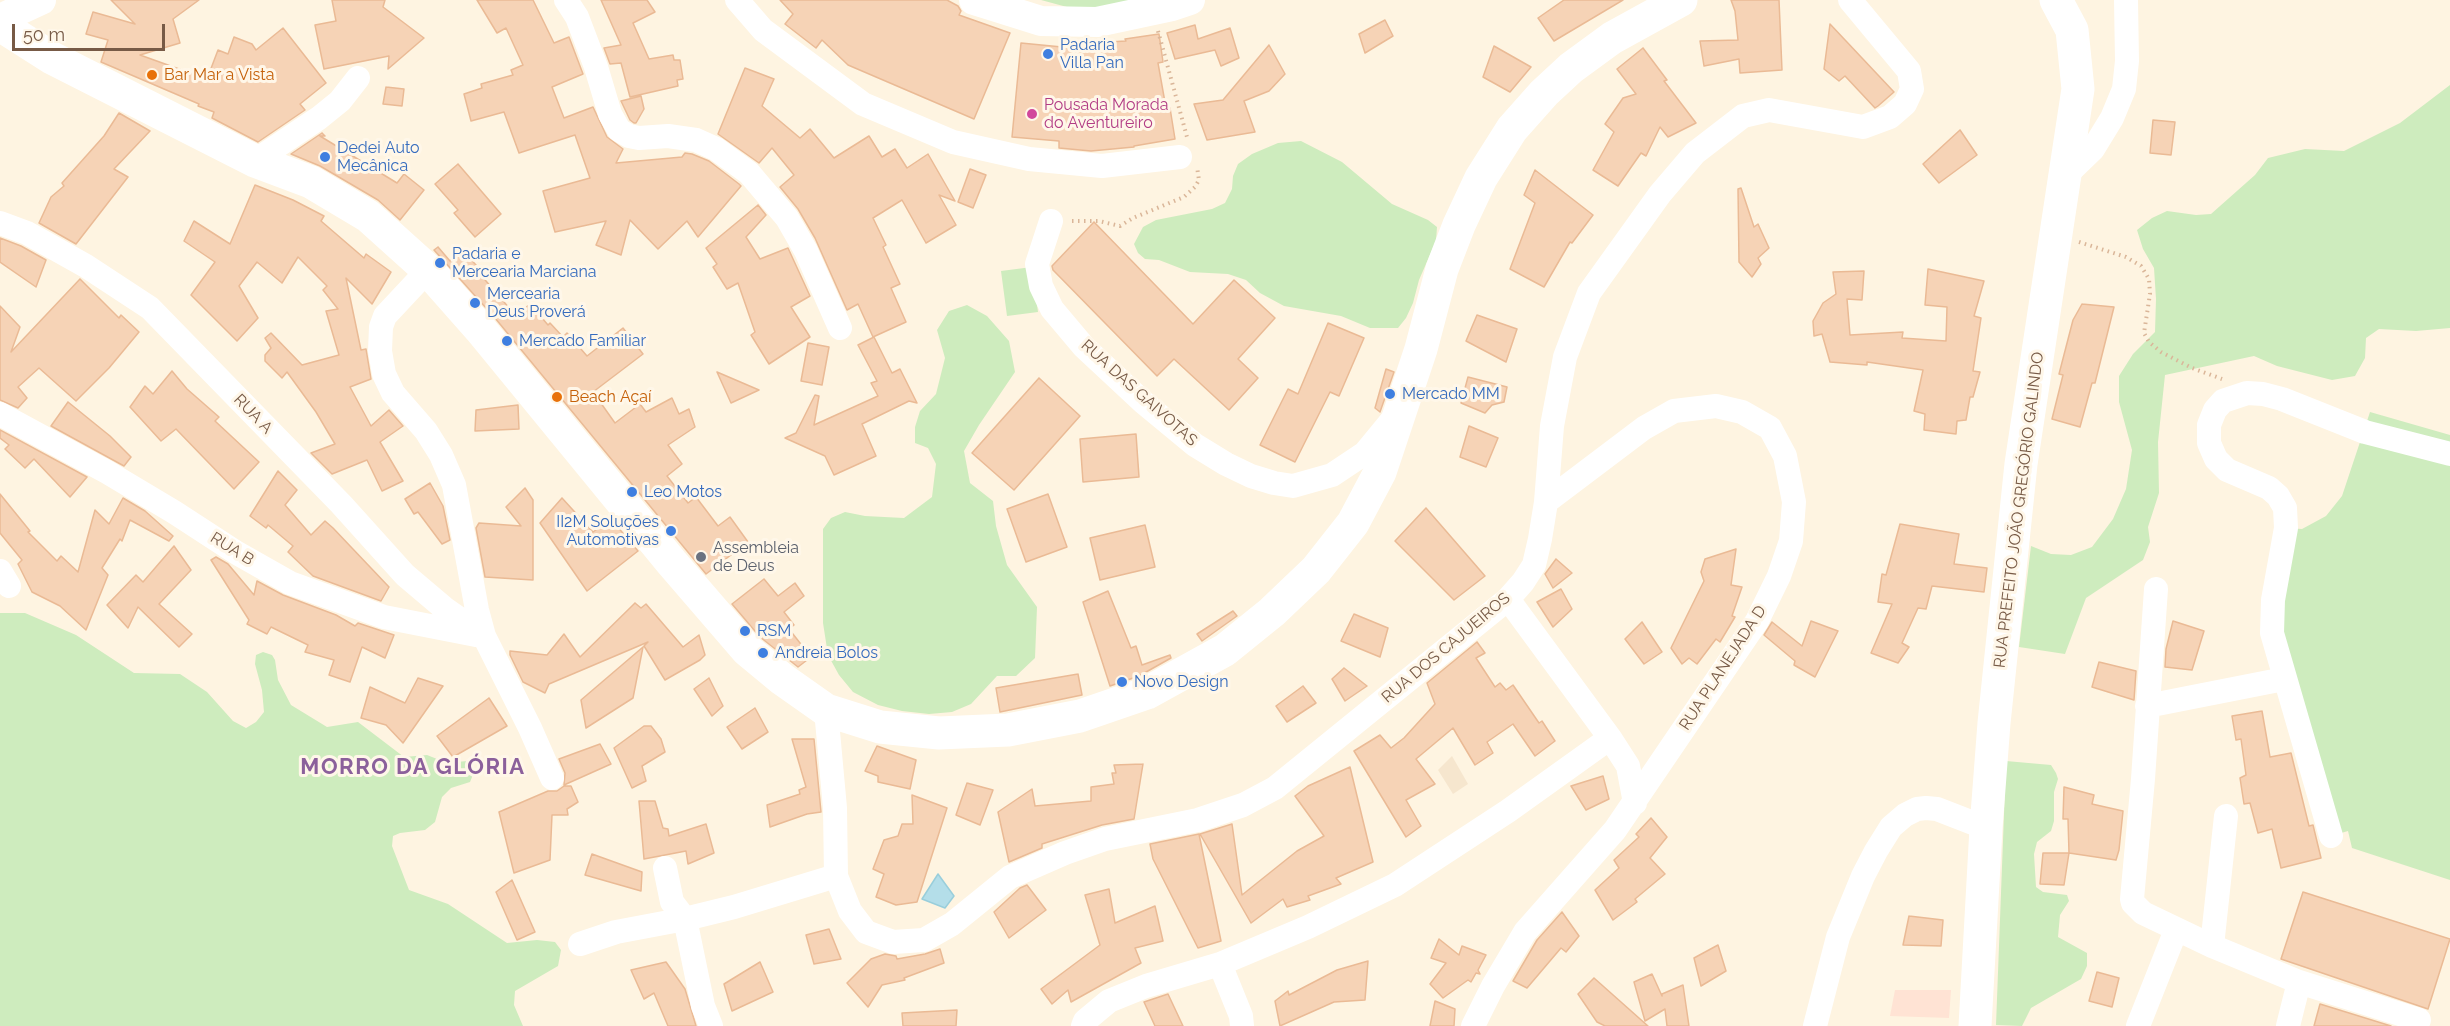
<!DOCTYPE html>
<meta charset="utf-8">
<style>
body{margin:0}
#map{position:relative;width:2450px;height:1026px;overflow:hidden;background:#fef4e1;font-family:Raleway,sans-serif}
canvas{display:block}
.scale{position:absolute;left:12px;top:24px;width:153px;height:27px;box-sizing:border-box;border:3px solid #775a46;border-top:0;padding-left:8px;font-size:18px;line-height:21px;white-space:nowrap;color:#775a46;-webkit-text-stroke:4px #fff7e9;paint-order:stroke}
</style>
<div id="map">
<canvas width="2450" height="1026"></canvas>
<div class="scale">50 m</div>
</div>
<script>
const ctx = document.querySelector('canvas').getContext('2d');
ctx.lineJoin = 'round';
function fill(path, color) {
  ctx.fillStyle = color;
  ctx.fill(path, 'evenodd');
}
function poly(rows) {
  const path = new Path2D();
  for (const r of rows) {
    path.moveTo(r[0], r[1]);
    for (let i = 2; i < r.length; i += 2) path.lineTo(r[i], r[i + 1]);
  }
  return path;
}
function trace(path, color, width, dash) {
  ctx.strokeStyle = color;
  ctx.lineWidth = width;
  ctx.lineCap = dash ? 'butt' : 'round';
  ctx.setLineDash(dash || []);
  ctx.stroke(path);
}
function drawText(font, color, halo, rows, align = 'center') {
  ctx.font = font + ' Raleway,sans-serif';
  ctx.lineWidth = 6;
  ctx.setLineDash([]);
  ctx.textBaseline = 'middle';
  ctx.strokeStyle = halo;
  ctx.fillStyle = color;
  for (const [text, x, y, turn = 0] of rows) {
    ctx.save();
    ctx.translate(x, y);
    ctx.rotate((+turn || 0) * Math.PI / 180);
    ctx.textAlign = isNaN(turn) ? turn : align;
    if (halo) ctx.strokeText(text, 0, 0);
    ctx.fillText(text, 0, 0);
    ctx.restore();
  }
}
fill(poly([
 [1452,756,1468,784,1453,794,1438,770]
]), '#f6e6ce');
fill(poly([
 [1895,990,1951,990,1949,1018,1890,1016]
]), '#ffe3d4');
fill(poly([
 [1041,0,1147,0,1078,10],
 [2450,85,2450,328,2416,331,2379,329,2366,338,2365,358,2355,376,2332,380,2277,366,2254,356,2165,375,2158,442,2159,493,2148,527,2150,542,2143,560,2086,598,2065,654,2019,647,2031,546,2051,554,2071,555,2092,547,2113,519,2126,489,2132,450,2119,402,2119,376,2133,354,2155,332,2156,299,2154,268,2143,249,2137,230,2152,218,2167,211,2196,215,2211,214,2255,175,2268,158,2305,149,2344,151,2400,123],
 [1301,141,1342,162,1392,204,1428,220,1437,227,1436,241,1419,280,1413,303,1406,318,1398,328,1370,328,1341,316,1284,306,1260,293,1246,280,1228,274,1190,272,1159,260,1145,259,1138,253,1134,244,1143,227,1156,220,1212,209,1225,203,1232,189,1233,176,1238,164,1252,154,1278,143],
 [1032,267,1038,312,1007,316,1001,271],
 [967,305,987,316,1009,341,1015,372,979,425,964,451,970,483,993,501,996,526,1007,565,1037,607,1035,658,1016,676,997,676,971,704,952,712,929,714,902,711,878,705,853,692,839,675,828,655,823,623,823,529,831,518,845,512,865,516,904,518,932,497,936,464,928,448,915,443,915,427,920,411,936,394,945,358,937,330,949,311],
 [2370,412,2450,435,2450,880,2352,848,2348,831,2331,836,2277,654,2286,528,2302,529,2326,516,2342,496],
 [0,613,25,613,76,635,134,673,180,674,207,692,233,721,246,728,256,722,264,712,262,690,255,664,256,655,263,652,272,655,275,660,278,680,291,705,327,727,358,722,404,757,427,755,447,763,467,761,474,770,472,777,470,782,451,788,442,797,435,822,425,830,400,833,393,836,392,846,409,890,448,904,507,943,537,940,555,942,561,950,558,966,515,991,514,1005,523,1026,0,1026],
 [2006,761,2051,765,2056,773,2058,779,2054,792,2054,821,2051,831,2037,842,2034,854,2036,887,2043,892,2067,895,2069,901,2060,915,2058,937,2087,953,2087,966,2081,979,2031,1008,2022,1026,1996,1025]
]), '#ceecbe');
const water = poly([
 [938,874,954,896,945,908,922,899,938,874]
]);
fill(water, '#b4dee9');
trace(water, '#99cedb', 1.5);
const building = poly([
 [111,0,199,0,173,19,180,43,140,55,207,79,218,50,228,54,234,37,252,44,256,50,283,28,326,83,300,104,305,110,258,142,212,118,214,112,198,106,199,104,101,62,108,40,86,34,93,12,135,24,111,0],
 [332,0,385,0,383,7,424,38,388,69,389,56,324,69,315,25,336,21,332,0],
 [477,0,533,0,554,43,569,37,583,74,552,87,564,118,593,107,607,137,623,149,616,163,682,157,685,153,692,154,709,161,739,184,741,186,698,237,687,221,658,249,630,220,621,255,596,245,606,221,555,232,543,191,590,178,575,135,519,153,504,112,471,121,464,94,482,88,481,84,513,75,511,70,523,65,506,28,497,33,477,0],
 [601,0,647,0,655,12,633,23,649,59,673,55,674,60,680,60,683,79,677,80,678,86,630,97,621,63,610,64,604,48,621,45,601,0],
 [780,0,947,0,958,6,961,11,959,15,1010,33,974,119,848,65,822,40,816,48,785,24,793,14,780,0],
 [1564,0,1623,0,1554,41,1538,18,1564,0],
 [1731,0,1779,0,1782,70,1740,73,1739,59,1704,66,1700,41,1738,40,1735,11,1731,0],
 [1385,20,1393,36,1365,53,1359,34,1385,20],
 [1830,24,1894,92,1878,106,1875,108,1845,76,1839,81,1824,69,1830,24],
 [1195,25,1198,39,1230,28,1239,58,1221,66,1215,50,1175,59,1167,33,1195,25],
 [1159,34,1163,62,1158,63,1166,108,1170,108,1175,139,1134,146,1134,147,1091,151,1059,148,1059,141,1012,137,1021,43,1062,47,1062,43,1092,45,1092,43,1126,41,1125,39,1159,34],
 [1269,45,1285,74,1269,91,1244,101,1255,132,1207,140,1194,104,1223,100,1269,45],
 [1494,46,1531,67,1510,92,1483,77,1494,46],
 [1643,48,1667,80,1664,81,1696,123,1668,137,1660,127,1646,156,1641,153,1618,186,1593,170,1614,132,1605,124,1623,98,1636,94,1617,69,1643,48],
 [745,68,774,79,762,106,800,138,810,129,834,158,869,136,882,157,895,149,907,168,928,154,955,201,939,195,956,225,926,243,902,200,873,218,886,245,883,247,900,284,891,288,906,322,873,337,858,304,847,310,815,238,798,209,780,187,794,175,772,148,759,163,718,134,745,68],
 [386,87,404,89,402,106,383,104,386,87],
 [641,96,644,109,636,123,634,123,630,120,621,101,641,96],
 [119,113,150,131,114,169,128,177,76,244,39,223,51,197,64,186,62,183,104,136,119,113],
 [2153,120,2175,122,2171,155,2150,153,2153,120],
 [1960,130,1977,155,1939,183,1923,164,1960,130],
 [322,133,325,136,320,136,397,183,404,174,424,190,400,220,378,200,320,166,291,154,322,133],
 [458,164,501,214,475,237,454,213,458,210,435,184,458,164],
 [970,169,986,175,973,208,958,202,970,169],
 [1535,170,1593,215,1572,243,1570,242,1544,287,1510,269,1535,203,1524,195,1535,170],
 [255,185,293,200,324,216,321,221,364,258,366,254,391,272,372,304,346,278,361,350,366,349,371,379,350,387,371,426,389,410,403,426,380,442,403,481,382,491,367,460,332,474,311,453,335,444,316,412,287,372,282,378,265,361,265,355,271,348,265,338,271,333,302,365,339,355,326,311,338,309,323,290,327,286,298,257,282,283,257,262,239,286,258,318,237,341,191,295,215,262,184,241,194,221,230,244,255,185],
 [1741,188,1754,227,1758,224,1769,248,1758,258,1761,264,1752,277,1739,262,1738,189,1741,188],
 [758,205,766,215,746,237,760,259,788,248,810,296,791,307,810,337,769,364,751,335,755,332,738,283,727,289,713,267,717,264,706,248,758,205],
 [1094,222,1193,324,1234,280,1275,318,1238,359,1258,378,1229,410,1174,359,1157,376,1053,270,1052,266,1094,222],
 [0,238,21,246,46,260,36,287,0,262,0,238],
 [438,247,450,261,462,250,476,265,474,267,516,316,530,304,548,325,550,323,563,337,567,333,587,356,623,328,643,354,593,392,615,423,640,404,646,412,672,398,679,414,689,409,695,427,668,445,682,464,667,476,688,503,696,497,718,526,730,517,748,542,706,574,495,318,434,250,438,247],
 [1928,269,1984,281,1974,316,1981,318,1973,371,1980,372,1973,397,1970,397,1966,420,1957,421,1956,434,1924,430,1925,414,1914,411,1923,370,1867,362,1867,365,1830,362,1822,334,1814,336,1813,321,1823,303,1836,294,1833,272,1864,271,1862,300,1847,299,1850,335,1903,332,1902,338,1946,341,1947,307,1925,305,1928,269],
 [80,279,119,318,121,315,139,332,109,368,76,401,39,368,18,387,27,398,18,408,0,400,0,306,20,327,11,352,80,279],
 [2082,304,2114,307,2095,383,2092,383,2080,427,2052,419,2063,375,2059,374,2073,320,2082,304],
 [1477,315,1517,329,1506,362,1466,341,1477,315],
 [1328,323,1364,338,1339,396,1330,392,1295,462,1260,445,1288,389,1298,394,1328,323],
 [874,337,892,373,900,369,917,403,909,401,862,424,876,456,834,475,825,456,785,438,796,433,815,395,819,396,814,425,878,396,871,383,877,381,858,345,874,337],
 [808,343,829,347,822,385,801,381,808,343],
 [1386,369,1394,372,1380,412,1375,408,1386,369],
 [172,371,187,389,219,417,215,421,259,462,234,489,176,429,161,441,130,407,145,386,153,394,172,371],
 [717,372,759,390,731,403,717,372],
 [1468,377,1507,387,1504,402,1492,405,1485,413,1461,403,1468,377],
 [1039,378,1080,416,1014,490,972,453,1039,378],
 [68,402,110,436,131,457,124,466,51,426,68,402],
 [518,405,519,429,475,431,476,410,518,405],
 [1469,426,1498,438,1486,467,1460,457,1469,426],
 [0,430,87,477,70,497,34,459,25,468,5,449,9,445,0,438,0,430],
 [1136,434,1139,477,1083,482,1080,439,1136,434],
 [278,471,297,490,285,505,311,535,325,521,333,528,389,587,381,601,313,576,288,552,293,546,268,525,266,528,250,516,278,471],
 [430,483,443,506,450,540,442,544,418,512,414,514,405,499,430,483],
 [525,488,533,500,533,580,485,577,476,528,479,523,521,526,506,507,525,488],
 [0,494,30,531,28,532,57,561,61,556,78,572,95,510,109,524,123,498,145,511,173,536,169,541,130,520,122,541,120,539,102,568,108,575,86,630,60,606,32,592,18,564,22,560,0,533,0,494],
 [1048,494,1067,547,1026,562,1007,509,1048,494],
 [562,498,593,532,611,519,638,551,587,591,540,523,562,498],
 [1426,508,1485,576,1454,600,1395,541,1426,508],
 [1900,524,1959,534,1954,564,1987,568,1984,592,1932,586,1926,609,1918,608,1902,643,1909,647,1898,663,1871,653,1892,604,1878,602,1882,574,1886,575,1900,524],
 [1145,525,1155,567,1100,580,1090,538,1145,525],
 [174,546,191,570,159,604,192,634,179,647,138,607,128,628,107,605,136,575,143,582,174,546],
 [1736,549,1731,585,1742,587,1732,616,1735,617,1720,642,1716,639,1697,664,1689,658,1682,664,1671,648,1704,581,1701,572,1705,559,1736,549],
 [216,557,228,564,254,595,257,581,283,595,336,615,355,626,358,623,394,635,385,658,362,647,350,682,329,675,334,660,305,652,308,645,271,627,267,634,247,624,249,620,211,560,216,557],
 [1556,559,1572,573,1553,588,1545,574,1556,559],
 [764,579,778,596,795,583,804,596,784,612,794,625,789,629,811,657,798,667,760,637,732,604,764,579],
 [1561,589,1572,609,1553,627,1537,602,1561,589],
 [1108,591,1131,648,1136,646,1142,665,1170,655,1171,658,1139,676,1110,686,1083,602,1108,591],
 [635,603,641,608,646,604,683,647,699,635,705,655,700,660,665,680,644,646,648,642,549,684,545,693,523,682,510,655,510,651,547,655,564,634,580,657,635,603],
 [1233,611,1237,616,1202,641,1197,634,1233,611],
 [1354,614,1388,628,1380,657,1341,641,1354,614],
 [1811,621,1838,631,1815,677,1794,665,1795,661,1764,635,1772,622,1802,646,1811,621],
 [2173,621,2204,631,2192,670,2165,667,2166,649,2173,621],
 [1642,622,1662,652,1644,664,1625,639,1642,622],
 [1477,642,1485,653,1476,658,1495,687,1500,683,1506,690,1513,685,1539,723,1542,721,1555,741,1535,756,1513,724,1487,742,1493,753,1475,765,1453,728,1416,759,1435,784,1406,800,1421,826,1406,837,1354,751,1380,735,1391,748,1404,738,1435,704,1427,683,1477,642],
 [643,647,633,698,586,728,581,700,643,647],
 [2099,662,2136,671,2134,700,2092,687,2099,662],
 [1344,668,1367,686,1345,701,1332,679,1344,668],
 [1078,674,1082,695,1000,712,996,688,1078,674],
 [418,678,443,686,403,743,386,725,361,718,370,687,405,703,418,678],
 [709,678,723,706,712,716,694,689,709,678],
 [1303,686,1316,703,1287,722,1276,706,1303,686],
 [489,698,507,726,453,757,437,736,489,698],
 [755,708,768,732,742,749,727,727,755,708],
 [2262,711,2270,757,2291,753,2309,826,2313,825,2321,858,2281,868,2272,829,2258,833,2250,803,2244,804,2240,778,2246,775,2241,739,2236,740,2232,716,2262,711],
 [644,726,651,726,661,739,665,752,642,766,646,781,632,788,614,748,644,726],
 [792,739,814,739,821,812,807,814,770,827,767,805,800,794,799,790,806,787,792,739],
 [600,744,611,764,564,785,565,773,559,759,600,744],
 [877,746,916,760,910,789,878,782,878,776,865,771,877,746],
 [1143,764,1134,819,1102,825,1042,844,1042,848,1009,862,998,812,1032,789,1035,806,1091,801,1091,787,1114,784,1112,773,1116,773,1114,765,1143,764],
 [1350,767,1373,862,1336,878,1341,884,1308,896,1310,900,1287,907,1283,899,1251,923,1200,834,1232,824,1242,895,1297,851,1324,836,1295,796,1308,786,1350,767],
 [1603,776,1609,799,1586,810,1571,786,1603,776],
 [967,783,993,790,980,825,956,815,967,783],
 [564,786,571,786,578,802,567,809,568,815,552,815,550,860,514,873,499,812,548,791,557,791,564,786],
 [2064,787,2094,795,2092,804,2123,811,2119,850,2116,860,2069,853,2068,819,2063,819,2064,787],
 [912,795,947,808,917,902,896,905,876,897,884,874,873,869,884,840,898,836,902,824,913,824,912,795],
 [639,801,655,801,663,828,668,829,669,836,706,824,714,853,688,864,686,851,644,859,639,801],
 [1651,818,1667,837,1650,858,1665,874,1635,899,1637,902,1613,920,1595,890,1619,868,1614,860,1639,837,1636,834,1651,818],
 [1199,834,1221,941,1198,948,1153,859,1150,844,1199,834],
 [2043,853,2069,853,2064,885,2040,884,2043,853],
 [592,854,642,872,641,891,585,875,592,854],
 [512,880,535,932,517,940,496,892,512,880],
 [1027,885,1046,910,1009,938,994,912,1020,888,1027,885],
 [1109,889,1115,923,1155,906,1163,941,1135,948,1141,963,1071,1002,1068,990,1052,1004,1041,989,1100,945,1085,895,1109,889],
 [2303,892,2450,939,2428,1009,2281,959,2303,892],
 [1562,912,1579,936,1566,952,1561,948,1527,988,1513,981,1537,940,1562,912],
 [1909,916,1943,920,1941,946,1903,945,1909,916],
 [829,929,841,959,814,964,806,935,829,929],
 [1439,939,1459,955,1462,946,1486,955,1478,970,1480,974,1476,973,1471,982,1468,980,1443,998,1430,984,1446,963,1431,958,1439,939],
 [1718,945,1726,971,1701,986,1694,958,1718,945],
 [940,949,944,963,904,978,905,980,882,985,868,1007,847,983,871,959,885,954,896,956,897,959,925,954,940,949],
 [1368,961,1365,1000,1334,1002,1280,1026,1275,1001,1288,991,1289,995,1337,970,1368,961],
 [666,962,685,989,696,1026,668,1026,654,993,644,999,631,970,666,962],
 [760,962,773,992,732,1011,724,984,760,962],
 [2097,972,2119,978,2112,1007,2089,1001,2097,972],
 [1652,974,1662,996,1662,994,1683,985,1689,1026,1667,1026,1665,1009,1645,1021,1634,982,1652,974],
 [1594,978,1648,1026,1605,1026,1597,1022,1578,994,1594,978],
 [1168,994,1183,1026,1155,1026,1144,1002,1168,994],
 [1435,1001,1455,1009,1454,1026,1430,1026,1435,1001],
 [2320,1004,2391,1026,2314,1026,2320,1004],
 [957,1010,956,1026,903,1026,902,1013,957,1010]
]);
fill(building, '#f6d3b6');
trace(building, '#eaba95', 1.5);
trace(poly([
 [1158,31,1187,137],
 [1072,221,1099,221,1120,226,1133,218,1184,197,1195,187,1199,180,1197,167],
 [2079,242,2126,257,2141,266,2149,279,2150,294,2144,333,2149,342,2161,352,2192,368,2222,379]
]), '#dab699', 4, [1.5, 4.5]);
trace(poly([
 [566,0,577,17,596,67,610,114,619,130,629,136,639,138,668,136,696,140,716,149,749,173,787,218,806,251,840,328],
 [737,0,763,30,863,104,953,142,1029,159,1102,166,1180,157],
 [255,161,319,118,340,101,358,78],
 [2065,176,2093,149,2112,118,2124,89,2127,61,2126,0],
 [1051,221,1037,264,1041,286,1052,309,1084,347,1143,402,1195,445,1226,464,1251,476,1274,483,1293,486,1332,475,1365,453,1393,419],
 [0,223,27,233,86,266,150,308,341,504,405,575,444,608,484,636],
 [428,270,385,316,381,327,380,351,384,374,393,393,426,431,441,455,454,485,477,610,484,636,530,728,552,778],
 [0,414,107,472,174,512,237,553,290,583,384,617,476,635],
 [0,571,9,586],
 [2156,589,2143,779,2132,899,2133,903,2143,913,2212,946,2299,982,2419,1020],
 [1508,599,1610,738,1628,766,1635,803],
 [2147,706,2284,679],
 [826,710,835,808,836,876,850,911,866,932,893,942,924,940,952,924,1010,877,1065,853,1105,839,1198,820,1243,805,1275,788,1508,599,1523,582,1534,565,1540,539,1546,502,1552,426,1565,357,1589,293,1660,194,1695,153,1743,116,1769,110,1863,127,1890,117,1905,104,1912,89,1909,71,1850,0],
 [2331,836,2272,633,2273,600,2286,528,2285,508,2278,496,2269,488,2227,470,2216,459,2209,443,2209,425,2215,410,2223,401,2247,393,2263,394,2282,399,2365,432,2450,454],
 [665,868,672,902,685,919,703,1006,711,1026],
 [580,944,616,932,685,919,734,907,836,876],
 [2212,946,2226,816],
 [1220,964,1241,1016,1242,1026],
 [1083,1026,1085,1021,1109,1001,1146,986,1220,964,1308,927,1395,885,1508,811,1610,738],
 [1473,1026,1493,986,1525,932,1615,830,1757,621,1779,576,1791,541,1794,502,1785,456,1770,428,1742,412,1716,406,1674,411,1644,428,1546,502],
 [1815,1026,1838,937,1863,876,1876,851,1891,827,1905,815,1917,809,1926,808,1937,809,1986,828],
 [2138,1026,2176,930],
 [2288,1026,2299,982]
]), '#fff', 24);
trace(poly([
 [974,0,1041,21,1097,22,1172,6,1190,0],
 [0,19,41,0]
]), '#fff', 30);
trace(poly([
 [0,25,52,58,255,161,311,182,368,216,428,270,481,330,672,563,747,650,782,679,826,710,880,727,939,733,1008,730,1080,716,1147,693,1225,650,1272,612,1316,570,1353,523,1380,472,1421,349,1442,269,1459,225,1481,178,1512,129,1544,93,1571,68,1612,38,1681,0],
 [1975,1026,1986,828,1994,723,2021,464,2078,89,2072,30,2056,0]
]), '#fff', 33);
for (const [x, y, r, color] of [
 [1048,54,6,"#3f7fe0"],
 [152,75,6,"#e8710a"],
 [1032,114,6,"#d1479c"],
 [325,157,6,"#3f7fe0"],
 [440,263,6,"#3f7fe0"],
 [475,303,6,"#3f7fe0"],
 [507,341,6,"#3f7fe0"],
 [1390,394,6,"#3f7fe0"],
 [557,397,6,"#e8710a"],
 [632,492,6,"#3f7fe0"],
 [671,531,6,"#3f7fe0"],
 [701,557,6,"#6b7280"],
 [745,631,6,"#3f7fe0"],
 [763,653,6,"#3f7fe0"],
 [1122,682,6,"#3f7fe0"]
]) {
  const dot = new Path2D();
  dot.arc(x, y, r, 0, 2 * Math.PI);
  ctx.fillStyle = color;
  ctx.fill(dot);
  trace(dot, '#fff7e9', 2);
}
drawText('16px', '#366cbe', '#fff7e9', [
 ["Padaria",1060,45],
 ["Villa Pan",1060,63],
 ["Dedei Auto",337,148],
 ["Mecânica",337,166],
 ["Padaria e",452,254],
 ["Mercearia Marciana",452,272],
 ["Mercearia",487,294],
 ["Deus Proverá",487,312],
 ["Mercado Familiar",519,341],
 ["Mercado MM",1402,394],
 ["Leo Motos",644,492],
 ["II2M Soluções",659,522,"right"],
 ["Automotivas",659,540,"right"],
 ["RSM",757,631],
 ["Andreia Bolos",775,653],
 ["Novo Design",1134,682]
], 'left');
drawText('16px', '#c56008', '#fff7e9', [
 ["Bar Mar a Vista",164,75],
 ["Beach Açaí",569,397]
], 'left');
drawText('16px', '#b23c85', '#fff7e9', [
 ["Pousada Morada",1044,105],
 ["do Aventureiro",1044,123]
], 'left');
drawText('16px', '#775a46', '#fff7e9', [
 ["RUA DAS GAIVOTAS",1139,393,42],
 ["RUA A",253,414,46],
 ["RUA PREFEITO JOÃO GREGÓRIO GALINDO",2019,510,-83],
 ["RUA B",232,549,32],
 ["RUA DOS CAJUEIROS",1446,648,-40],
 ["RUA PLANEJADA D",1723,668,-57]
]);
drawText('16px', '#5b616d', '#fff7e9', [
 ["Assembleia",713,548],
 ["de Deus",713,566]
], 'left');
ctx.letterSpacing = '1.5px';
drawText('bold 22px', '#8b609b', '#fff7e9', [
 ["MORRO DA GLÓRIA",413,767]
]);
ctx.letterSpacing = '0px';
</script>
